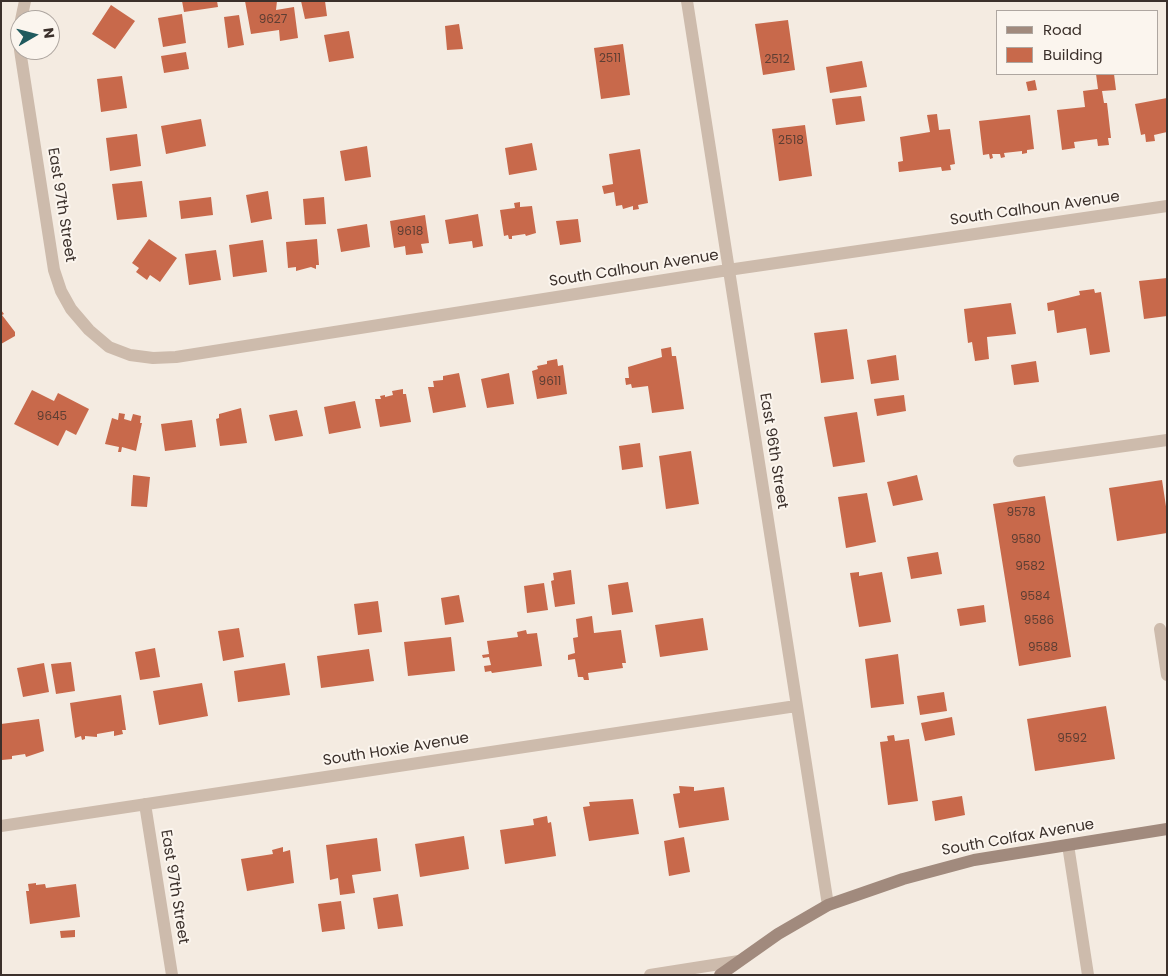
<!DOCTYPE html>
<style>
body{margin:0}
#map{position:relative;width:1168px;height:976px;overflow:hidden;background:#f4ebe1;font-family:Poppins,sans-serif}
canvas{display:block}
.frame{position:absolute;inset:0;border:2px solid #3b302b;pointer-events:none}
.legend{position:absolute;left:996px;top:10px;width:162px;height:65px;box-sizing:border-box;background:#fbf5ee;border:1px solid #aea6a0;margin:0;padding:6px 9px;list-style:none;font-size:15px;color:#3b302b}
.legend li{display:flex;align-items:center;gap:10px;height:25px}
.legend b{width:25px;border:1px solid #aea6a0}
.north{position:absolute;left:10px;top:10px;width:50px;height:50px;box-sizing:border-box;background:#fbf5ee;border:1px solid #aea6a0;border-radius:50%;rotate:82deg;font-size:14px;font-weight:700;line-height:20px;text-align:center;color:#3b302b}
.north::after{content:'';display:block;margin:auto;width:18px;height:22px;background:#1f5a5e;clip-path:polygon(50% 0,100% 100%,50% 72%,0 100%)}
</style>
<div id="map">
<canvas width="1168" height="976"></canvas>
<div class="frame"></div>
<ul class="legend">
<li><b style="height:6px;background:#a18a7d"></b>Road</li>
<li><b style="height:14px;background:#c8694b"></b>Building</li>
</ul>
<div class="north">N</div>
</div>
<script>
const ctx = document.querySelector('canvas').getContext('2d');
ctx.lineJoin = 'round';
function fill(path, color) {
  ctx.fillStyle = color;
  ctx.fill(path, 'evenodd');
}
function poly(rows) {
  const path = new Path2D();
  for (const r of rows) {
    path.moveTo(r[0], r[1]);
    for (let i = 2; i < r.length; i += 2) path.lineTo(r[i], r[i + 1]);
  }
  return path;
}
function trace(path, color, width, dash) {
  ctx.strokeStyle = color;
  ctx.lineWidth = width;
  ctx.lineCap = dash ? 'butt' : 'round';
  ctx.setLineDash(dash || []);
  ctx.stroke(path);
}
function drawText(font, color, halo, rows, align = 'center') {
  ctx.font = font + ' Poppins,sans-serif';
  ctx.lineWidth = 4;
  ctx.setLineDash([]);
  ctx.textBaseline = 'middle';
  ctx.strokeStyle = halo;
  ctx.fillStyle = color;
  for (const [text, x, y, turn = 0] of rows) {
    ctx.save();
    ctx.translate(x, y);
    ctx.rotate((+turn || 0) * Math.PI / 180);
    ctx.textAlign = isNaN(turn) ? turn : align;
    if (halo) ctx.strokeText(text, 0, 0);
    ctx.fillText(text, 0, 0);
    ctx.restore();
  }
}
fill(poly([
 [182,1,217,1,218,7,184,12],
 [245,1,277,1,276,10,294,7,298,38,280,41,279,30,251,34],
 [301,1,325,1,327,16,305,19],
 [111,5,135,21,115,49,92,34],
 [182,14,186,43,163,47,158,18],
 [239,15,244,45,228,48,224,17],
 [788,20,795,70,763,75,755,24],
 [459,24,463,49,447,50,445,26],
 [349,31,354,58,329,62,324,35],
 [623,44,630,95,601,99,594,48],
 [186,52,189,69,164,73,161,56],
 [862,61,867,87,830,93,826,67],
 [1096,74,1114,74,1116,90,1102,91,1104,103,1107,103,1111,138,1108,138,1109,145,1098,146,1097,139,1074,142,1075,148,1062,150,1057,110,1085,107,1083,91,1098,89],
 [122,76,127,108,101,112,97,79],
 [1035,80,1037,90,1028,91,1026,82],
 [861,96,865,121,836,125,832,99],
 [1167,98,1167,132,1154,135,1155,141,1146,142,1145,134,1141,135,1135,104],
 [937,114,939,130,950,129,955,164,950,165,951,170,942,171,941,167,899,172,898,162,903,161,900,137,930,132,927,115],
 [1030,115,1034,149,1027,150,1027,153,1022,154,1022,151,1004,153,1005,157,1001,158,1000,154,992,154,993,158,990,159,989,154,983,155,979,121],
 [201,119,206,146,166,154,161,126],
 [805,125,812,176,779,181,772,129],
 [137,134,141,166,110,171,106,138],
 [532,143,537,170,509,175,505,148],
 [367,146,371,177,345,181,340,151],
 [640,149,648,203,638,205,639,209,633,210,633,206,623,209,622,205,616,206,614,192,604,194,602,186,613,184,609,154],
 [142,181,147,217,117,220,112,184],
 [268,191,272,219,251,223,246,195],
 [211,197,213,215,181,219,179,201],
 [324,197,326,224,305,225,303,199],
 [520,202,520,207,532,206,536,233,526,236,525,234,512,236,512,239,509,239,508,235,504,236,500,210,515,208,514,203],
 [478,214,483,246,473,248,472,241,449,244,445,220],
 [425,215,429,243,421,244,423,253,406,255,405,246,394,248,390,221],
 [578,219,581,242,560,245,556,221],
 [367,224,370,247,341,252,337,229],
 [149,239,177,258,160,282,150,275,147,280,136,272,139,268,132,263],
 [317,239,319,265,316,265,316,269,311,267,296,271,296,267,288,268,286,242],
 [263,240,267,272,233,277,229,245],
 [216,250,221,280,189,285,185,254],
 [1167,278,1167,316,1144,319,1139,281],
 [1094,289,1095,293,1101,292,1110,352,1090,355,1086,328,1057,333,1054,310,1048,311,1047,303,1080,295,1079,291],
 [1011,303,1016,334,987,337,989,359,975,361,972,342,968,343,964,309],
 [1,310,4,314,2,315,15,332,15,336,1,344],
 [847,329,854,379,821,383,814,333],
 [671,347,672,356,676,356,684,409,652,413,648,386,632,388,631,384,626,385,625,378,629,378,628,367,662,357,661,349],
 [896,355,899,380,871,384,867,360],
 [557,359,558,366,563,365,567,394,537,399,532,371,538,369,537,366,547,364,547,361],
 [1036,361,1039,382,1014,385,1011,365],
 [459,373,466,407,433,413,428,387,434,387,433,381,443,380,443,376],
 [509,373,514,404,487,408,481,379],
 [403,389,403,394,406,394,411,422,380,427,375,399,381,399,380,396,385,395,385,397,393,395,392,391],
 [32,390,54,401,58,393,89,409,76,435,66,430,58,446,14,424],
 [904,395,906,411,877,416,874,399],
 [355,401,361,428,329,434,324,407],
 [241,408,247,443,220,446,216,419,219,418,219,414],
 [297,410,303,436,275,441,269,415],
 [857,412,865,462,833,467,824,417],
 [119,413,125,414,124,419,131,421,133,414,141,416,140,423,142,423,136,451,122,447,121,452,118,452,119,447,105,444,112,418,118,420],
 [192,420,196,447,165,451,161,424],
 [640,443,643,467,622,470,619,446],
 [691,451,699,504,666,509,659,456],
 [133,475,150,477,147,507,131,506],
 [917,475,923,500,893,506,887,482],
 [1162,480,1167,513,1167,533,1117,541,1109,488],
 [867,493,876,542,846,548,838,497],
 [1045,496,1071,657,1019,666,993,504],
 [938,552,942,574,911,579,907,557],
 [571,570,575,604,555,607,551,581,554,580,553,573],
 [859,572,859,576,882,572,891,622,859,627,850,573],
 [628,582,633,612,612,615,608,585],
 [544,583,548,610,527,613,524,586],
 [459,595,464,622,445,625,441,598],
 [378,601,382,632,358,635,354,604],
 [984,605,986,622,960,626,957,609],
 [592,616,594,633,621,630,626,663,622,663,623,668,588,673,589,680,584,680,583,677,578,677,575,659,568,660,568,655,575,653,573,638,578,637,576,619],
 [703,618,708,650,660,657,655,625],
 [239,628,244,657,223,661,218,631],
 [526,630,527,634,537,633,542,666,492,673,491,671,485,672,484,666,491,665,489,657,483,658,482,655,489,654,487,641,518,637,517,632],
 [451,637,455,671,408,676,404,642],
 [155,648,160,677,140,680,135,652],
 [369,649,374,681,321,688,317,656],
 [898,654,904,704,871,708,865,659],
 [71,662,75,691,56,694,51,664],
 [44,663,49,692,23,697,17,668],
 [285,663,290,695,238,702,234,671],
 [202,683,208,716,159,725,153,691],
 [944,692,947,711,920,715,917,696],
 [121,695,126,730,122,730,123,734,114,736,114,731,97,734,97,737,85,736,85,739,82,740,81,736,75,738,70,703],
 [1106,706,1115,759,1035,771,1027,719],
 [952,717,955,735,925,741,921,723],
 [39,719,44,751,26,757,25,754,12,756,12,759,2,760,1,724],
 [894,735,895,741,909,739,918,801,888,805,880,742,888,741,887,736],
 [679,786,694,787,694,791,724,787,729,820,679,828,673,794,680,793],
 [962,796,965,815,935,821,932,801],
 [633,799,639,834,589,841,583,807,590,806,589,802],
 [547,816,548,823,551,822,556,856,505,864,500,830,534,825,533,819],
 [464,836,469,869,420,877,415,844],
 [684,837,690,872,669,876,664,841],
 [377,838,381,871,352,875,355,893,340,895,338,878,330,880,326,845],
 [283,847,283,852,290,850,294,883,247,891,241,859,273,854,272,850],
 [36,883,36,885,45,884,46,888,76,884,80,917,30,924,26,891,29,891,28,884],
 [398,894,403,926,378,929,373,898],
 [341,901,345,929,322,932,318,904],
 [75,930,75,937,61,938,60,931]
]), '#c8694b');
trace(poly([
 [1019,461,1167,440],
 [650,975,739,961]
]), '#cdbbac', 12);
trace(poly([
 [687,1,828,905],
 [21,20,25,1],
 [20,28,20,47],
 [20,50,54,270,61,291,71,309,89,330,109,347,130,355,153,358,176,357,728,270,1167,206],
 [1160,629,1167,675],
 [145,804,172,975],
 [1,826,796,706],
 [1068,845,1088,975]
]), '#cdbbac', 12);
trace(poly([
 [720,975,778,934,828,905,903,879,974,860,1167,829]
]), '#a18a7d', 12);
drawText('12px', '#5e3e33', null, [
 ["9627",273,20],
 ["2511",610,59],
 ["2512",777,60],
 ["2518",791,141],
 ["9618",410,232],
 ["9611",550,382],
 ["9645",52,417],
 ["9578",1021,513],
 ["9580",1026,540],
 ["9582",1030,567],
 ["9584",1035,597],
 ["9586",1039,621],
 ["9588",1043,648],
 ["9592",1072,739]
]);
drawText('15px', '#3b302b', '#fbf5ee', [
 ["East 97th Street",61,205,81],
 ["South Calhoun Avenue",1035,209,-8],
 ["South Calhoun Avenue",634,269,-9],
 ["East 96th Street",773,451,81],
 ["South Hoxie Avenue",396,750,-9],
 ["South Colfax Avenue",1018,838,-10],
 ["East 97th Street",174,887,81]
]);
</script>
